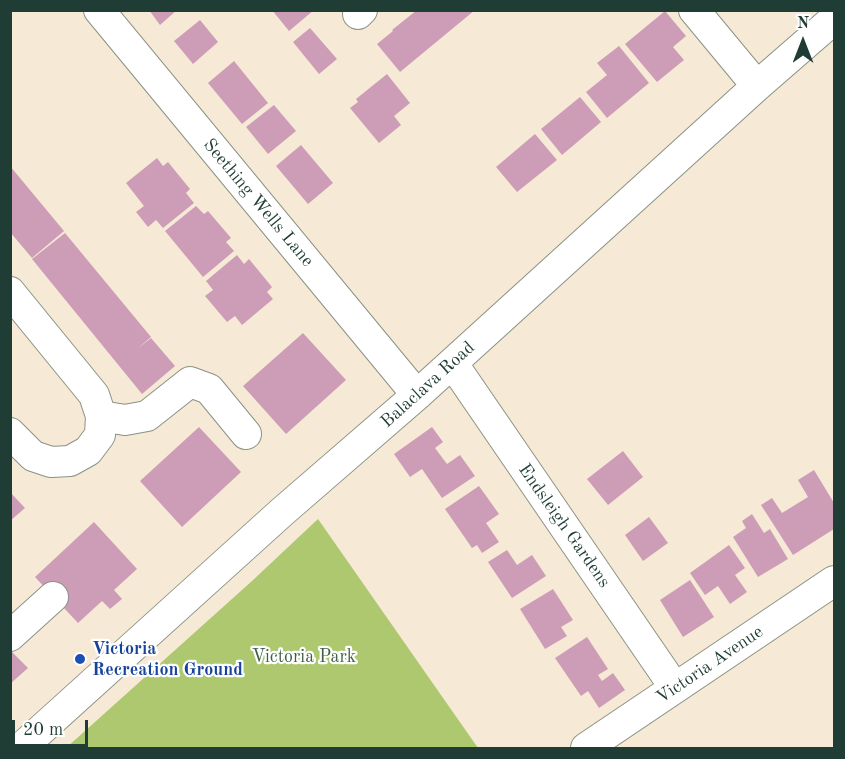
<!DOCTYPE html>
<style>
body{margin:0}
#map{position:relative;width:845px;height:759px;overflow:hidden;background:#f6e9d5;font-family:"Old Standard TT",serif}
canvas{display:block}
.frame{position:absolute;inset:0;border:12px solid #1f3d34;pointer-events:none}
.north{position:absolute;left:773px;top:12px;width:60px;height:60px;-webkit-text-stroke:4px #fff;paint-order:stroke;rotate:0deg;font-size:16px;font-weight:700;line-height:24px;text-align:center;color:#1f3d34}
.north::after{content:'';display:block;margin:auto;width:21px;height:27px;background:#1f3d34;clip-path:polygon(50% 0,100% 100%,50% 72%,0 100%)}
.scale{position:absolute;left:12px;top:720px;width:76px;height:27px;box-sizing:border-box;border:3px solid #1f3d34;border-top:0;padding-left:8px;font-size:18px;line-height:21px;white-space:nowrap;color:#1f3d34;-webkit-text-stroke:4px #fff;paint-order:stroke}
</style>
<div id="map">
<canvas width="845" height="759"></canvas>
<div class="frame"></div>
<div class="north">N</div>
<div class="scale">20 m</div>
</div>
<script>
const ctx = document.querySelector('canvas').getContext('2d');
ctx.lineJoin = 'round';
function fill(path, color) {
  ctx.fillStyle = color;
  ctx.fill(path, 'evenodd');
}
function poly(rows) {
  const path = new Path2D();
  for (const r of rows) {
    path.moveTo(r[0], r[1]);
    for (let i = 2; i < r.length; i += 2) path.lineTo(r[i], r[i + 1]);
  }
  return path;
}
function trace(path, color, width, dash) {
  ctx.strokeStyle = color;
  ctx.lineWidth = width;
  ctx.lineCap = dash ? 'butt' : 'round';
  ctx.setLineDash(dash || []);
  ctx.stroke(path);
}
function drawText(font, color, halo, rows, align = 'center') {
  ctx.font = font + ' "Old Standard TT",serif';
  ctx.lineWidth = 4.5;
  ctx.setLineDash([]);
  ctx.textBaseline = 'middle';
  ctx.strokeStyle = halo;
  ctx.fillStyle = color;
  for (const [text, x, y, turn = 0] of rows) {
    ctx.save();
    ctx.translate(x, y);
    ctx.rotate((+turn || 0) * Math.PI / 180);
    ctx.textAlign = isNaN(turn) ? turn : align;
    if (halo) ctx.strokeText(text, 0, 0);
    ctx.fillText(text, 0, 0);
    ctx.restore();
  }
}
fill(poly([
 [318,519,478,748,66,748,252,581]
]), '#adc86e');
fill(poly([
 [149,10,177,10,160,25],
 [272,10,314,10,289,31],
 [417,10,475,10,400,72,377,44,393,31,392,30],
 [665,11,686,36,673,47,684,60,657,82,625,44],
 [200,20,218,42,193,64,174,41],
 [310,28,337,59,319,74,293,42],
 [619,46,649,83,607,118,586,92,607,75,597,63],
 [234,61,268,103,242,124,208,83],
 [387,74,410,103,394,116,401,125,379,143,350,108,358,102,356,99],
 [580,97,601,122,562,155,541,129],
 [274,105,296,131,268,154,246,127],
 [535,134,557,160,517,192,496,167],
 [301,145,333,183,308,204,276,166],
 [157,158,163,166,168,162,190,189,186,193,194,203,163,228,156,220,148,227,136,212,144,206,126,183],
 [10,166,64,231,32,258,10,232],
 [196,206,204,214,208,211,231,238,226,242,234,251,203,277,165,231],
 [65,233,151,337,137,349,151,338,175,366,142,394,32,259],
 [237,255,244,264,249,259,272,287,267,292,273,299,242,325,235,316,227,322,205,296,213,290,206,281],
 [303,333,346,380,286,434,243,386],
 [199,427,241,472,182,527,140,481],
 [432,427,443,442,435,448,447,464,460,455,475,476,442,498,422,469,410,477,394,454],
 [623,451,643,477,608,505,587,479],
 [814,470,834,503,834,529,793,555,761,505,772,498,782,513,808,497,798,480],
 [479,486,499,514,486,523,499,542,482,553,477,545,472,548,445,509],
 [10,492,25,508,10,521],
 [752,514,764,533,770,529,788,559,758,577,733,537,746,528,742,521],
 [649,517,668,543,643,561,625,535],
 [94,522,137,569,114,590,122,599,110,609,102,601,78,623,35,577],
 [729,545,745,568,735,575,747,592,730,604,718,586,705,595,690,573],
 [507,550,517,565,532,555,546,576,512,598,488,562],
 [690,580,714,617,683,637,660,600],
 [553,589,573,620,561,627,567,636,545,649,520,609],
 [587,637,608,669,598,675,602,681,613,673,625,690,599,708,588,691,581,696,555,658],
 [10,650,28,668,10,684]
]), '#cd9db8');
const minor = poly([
 [99,10,417,395],
 [694,10,757,86],
 [358,14,362,10],
 [10,292,94,395,101,416,100,435,88,451,70,461,51,462,33,456,10,433],
 [453,364,675,688],
 [101,416,125,420,147,416,190,382,209,389,246,434],
 [10,636,53,597],
 [21,748,282,512,417,395,757,86,834,19],
 [586,748,834,581]
]);
trace(minor, '#8a9384', 32);
trace(minor, '#fff', 30);
for (const [x, y, r, color] of [
 [80,659,6,"#1a4fb4"]
]) {
  const dot = new Path2D();
  dot.arc(x, y, r, 0, 2 * Math.PI);
  ctx.fillStyle = color;
  ctx.fill(dot);
  trace(dot, '#fff', 2);
}
drawText('18px', '#1f3d34', '#fff', [
 ["Seething Wells Lane",258,203,50],
 ["Balaclava Road",428,385,-42],
 ["Endsleigh Gardens",564,526,55],
 ["Victoria Avenue",710,665,-34]
]);
drawText('bold 18px', '#164399', '#fff', [
 ["Victoria",92,649],
 ["Recreation Ground",92,670]
], 'left');
drawText('18px', '#426042', '#fff', [
 ["Victoria Park",304,657]
]);
</script>
